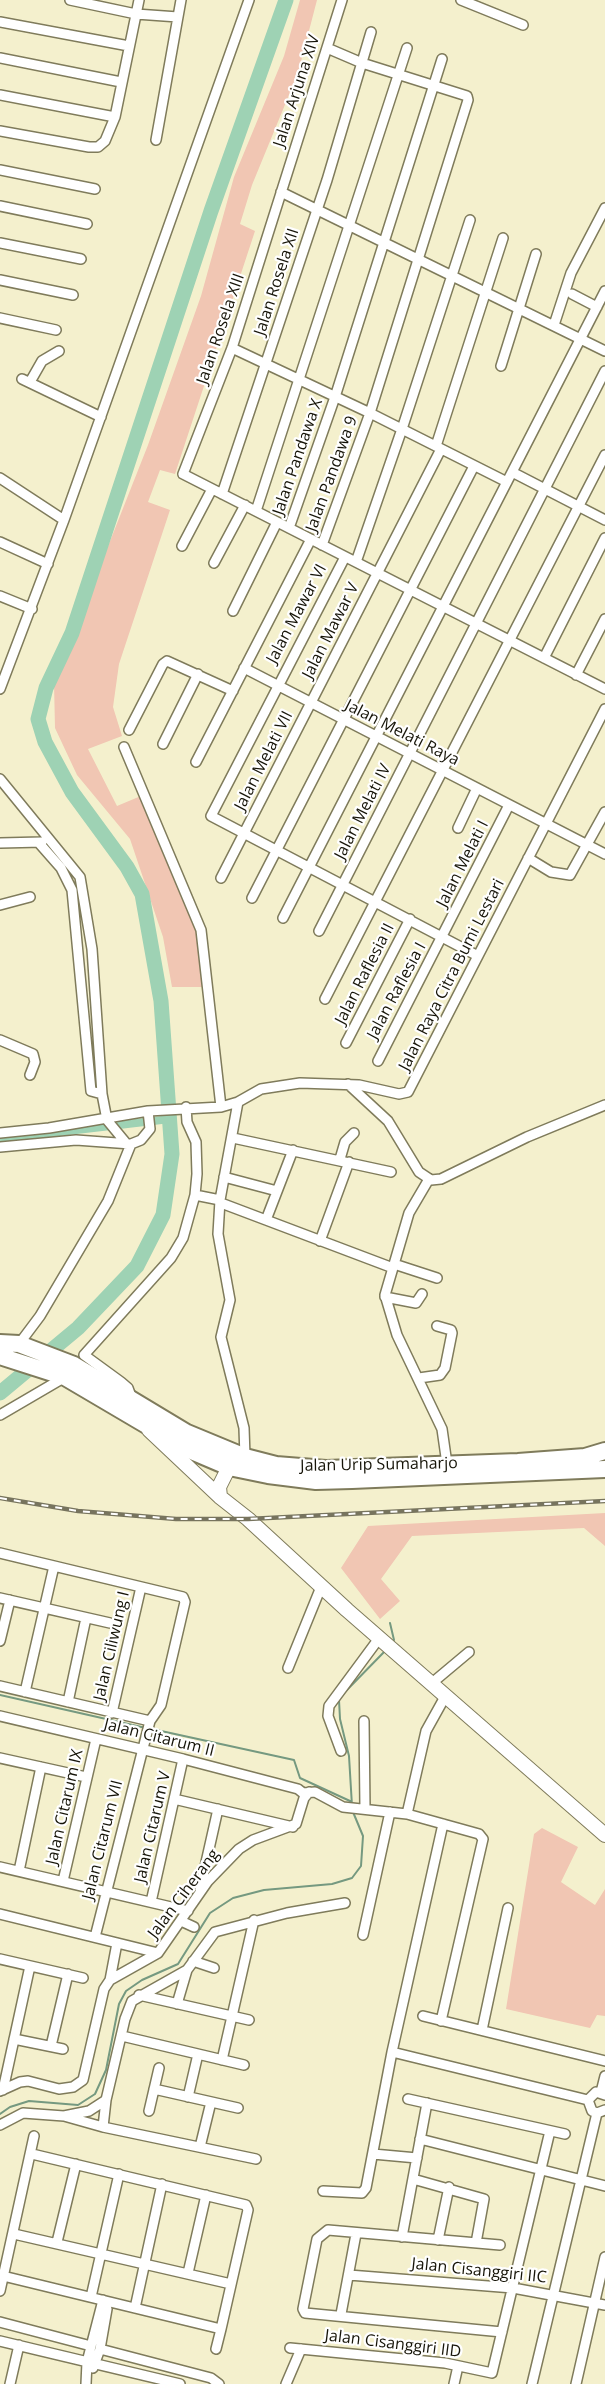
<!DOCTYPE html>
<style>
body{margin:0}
canvas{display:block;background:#f4f0cd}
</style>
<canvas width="605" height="2384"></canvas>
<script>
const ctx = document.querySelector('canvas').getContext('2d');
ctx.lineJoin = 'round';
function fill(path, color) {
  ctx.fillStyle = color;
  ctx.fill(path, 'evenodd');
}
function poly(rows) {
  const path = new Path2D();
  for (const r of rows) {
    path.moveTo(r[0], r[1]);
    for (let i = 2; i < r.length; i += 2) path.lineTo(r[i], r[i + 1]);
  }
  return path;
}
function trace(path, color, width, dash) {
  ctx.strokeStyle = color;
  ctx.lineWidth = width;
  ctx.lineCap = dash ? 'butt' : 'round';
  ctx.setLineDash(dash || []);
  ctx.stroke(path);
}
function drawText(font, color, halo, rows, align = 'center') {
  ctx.font = font + ' "Open Sans",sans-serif';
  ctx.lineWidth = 4.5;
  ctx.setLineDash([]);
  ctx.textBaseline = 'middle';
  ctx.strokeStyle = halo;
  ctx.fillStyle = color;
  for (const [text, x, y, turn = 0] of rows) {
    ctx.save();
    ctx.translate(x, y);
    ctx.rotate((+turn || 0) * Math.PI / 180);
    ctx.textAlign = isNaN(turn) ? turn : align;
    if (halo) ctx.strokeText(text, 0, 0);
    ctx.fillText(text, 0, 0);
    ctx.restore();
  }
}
fill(poly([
 [300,0,317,0,298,73,252,185,240,224,255,231,175,474,160,470,148,502,170,510,119,664,113,707,122,736,88,749,117,806,148,793,203,931,204,987,172,987,163,937,130,839,77,775,55,728,54,683,148,445,201,296,234,177,284,56],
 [605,1513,605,1546,584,1528,412,1536,381,1579,400,1601,380,1619,341,1568,368,1526],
 [542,1828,578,1847,561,1882,595,1905,605,1889,605,2016,597,2015,590,2028,506,2009,534,1834]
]), '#f1c6b3');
trace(poly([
 [390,1623,394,1640,392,1643],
 [0,1695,146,1728],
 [342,1695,386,1650],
 [339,1700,340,1719,349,1756,352,1806],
 [152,1729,294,1760,300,1778,350,1801],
 [0,2114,10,2107,29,2101,78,2105,95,2094,106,2070,119,2004,126,1991,142,1980,178,1964,210,1913,233,1898,264,1890,332,1884,352,1878,361,1866,363,1836,353,1812]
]), '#759980', 2);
trace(poly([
 [0,1139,170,1119]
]), '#9ed2b4', 8);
trace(poly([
 [0,1393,78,1328,137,1266,163,1215,172,1154,161,1001,142,894,127,867,72,792,45,742,38,719,46,688,72,633,211,211,286,0]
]), '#9ed2b4', 15);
const street = poly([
 [70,0,136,14,178,17],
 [342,0,232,348,183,474,605,689],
 [461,0,523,25],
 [0,22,129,46],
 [0,58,121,82],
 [0,95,115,117],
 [0,131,89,147,98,147,105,141,115,117,139,0],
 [156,140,181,0],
 [0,170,95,189],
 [281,192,605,351],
 [0,206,87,224],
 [0,243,81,259],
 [0,280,73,295],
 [572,294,597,307],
 [0,318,56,330],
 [554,325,571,273,605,208],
 [232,348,370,413,507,482],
 [501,366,536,254],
 [22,379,101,417],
 [30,382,42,361,59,351],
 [436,446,503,238],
 [512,472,605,520],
 [0,478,64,520],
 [222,494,327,180,371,32],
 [256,511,407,48],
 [289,528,335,397,442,59],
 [0,542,48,564],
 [322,545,370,413,468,100,467,96,362,63,327,48],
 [182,546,212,489],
 [345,557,211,816,478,956],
 [356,562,402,429,470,220],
 [214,563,245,505],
 [0,596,32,609],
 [233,611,277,522],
 [544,658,605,538],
 [244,668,605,854],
 [576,675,605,619],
 [0,689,64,520,249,0],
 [129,730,163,664,167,661,233,691],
 [163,744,198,674],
 [124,747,201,930,221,1107],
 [196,762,311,539],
 [0,779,80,877,92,949,102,1094,107,1120,126,1143],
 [458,828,477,788],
 [0,843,42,842],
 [39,843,61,868,72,890,91,1091,102,1094],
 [528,858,551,872,570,875,605,812],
 [221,878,441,449],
 [252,898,474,466],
 [0,905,30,897],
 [283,918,605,291],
 [319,931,605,371],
 [325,999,605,455],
 [0,1040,33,1054,35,1062,30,1075],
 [346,1043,410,919],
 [378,1061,509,805],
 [348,1084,388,1121,419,1172,431,1180,441,1179,527,1137,605,1105],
 [0,1133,49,1128,148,1111,221,1107,238,1102],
 [233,1138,391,1172],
 [0,1147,76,1140,131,1144,141,1140,150,1129,148,1111],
 [340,1159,345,1142,354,1133],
 [224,1177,277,1191],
 [429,1179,409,1213,385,1295,397,1335,442,1429,447,1464],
 [195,1195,220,1200],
 [221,1203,393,1268],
 [266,1220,293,1150],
 [320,1241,349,1162],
 [394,1264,437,1278],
 [385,1297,416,1303,422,1294],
 [19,1344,40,1316,108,1201,131,1144],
 [419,1378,440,1375,445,1368,452,1333,451,1330,437,1326],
 [132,1399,128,1388,121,1382,84,1355,171,1258,183,1238,195,1195,197,1174,196,1142,187,1122,186,1107],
 [0,1415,65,1377],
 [245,1457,244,1428,221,1337,230,1300,218,1234,220,1200,238,1102,261,1089,300,1083,359,1085,399,1094,408,1092,605,709],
 [0,1553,183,1597,185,1602,161,1705,150,1721],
 [0,1598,110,1623],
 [0,1641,10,1600],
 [288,1668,321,1587],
 [432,1683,469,1652],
 [0,1686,150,1721,95,1937],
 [25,1692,54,1566],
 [68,1702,86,1618],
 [112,1713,141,1587],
 [0,1716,183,1759,298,1789,303,1793,315,1792,343,1807,407,1814,479,1834,483,1839,441,2021],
 [364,1721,365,1809],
 [341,1751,328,1716,329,1706,380,1637],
 [0,1758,86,1777],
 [174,1799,293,1827],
 [407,1814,426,1731,446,1695],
 [0,1867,188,1911],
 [19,1871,41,1767],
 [63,1881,96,1739],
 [200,1889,218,1809],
 [151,1902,183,1759],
 [0,1914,158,1953],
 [181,1921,194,1927],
 [363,1935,390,1812],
 [0,1959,83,1978],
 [193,1961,214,1968],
 [110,1980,117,1943],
 [139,1995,249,2020],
 [177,2004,187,1970],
 [423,2016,605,2061],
 [482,2030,508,1908],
 [122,2036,244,2065],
 [14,2039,63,2049],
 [51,2046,68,1974],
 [392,2052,588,2100],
 [222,2060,254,1920],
 [154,2089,238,2108],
 [3,2090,30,1966],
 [0,2091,20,2082,28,2081,59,2089,73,2087,83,2080,104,1989,110,1980,158,1953,208,1881,239,1849,253,1840,296,1824,304,1798,309,1792],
 [601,2092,605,2076],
 [605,2095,596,2092,588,2100,592,2111,597,2113,605,2110],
 [188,2097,198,2054],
 [408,2099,565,2134],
 [149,2111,159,2068],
 [64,2116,89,2111,106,2100,125,2019,132,2001,187,1970,215,1932,287,1913,345,1903],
 [0,2125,23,2113,64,2116,103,2127,256,2159],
 [103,2127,106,2100],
 [420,2139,605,2186],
 [200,2147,211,2102],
 [373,2154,417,2158],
 [413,2179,484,2199,476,2243],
 [323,2191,362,2193,366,2188,392,2052,443,1824],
 [14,2234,231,2284],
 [402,2237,427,2103],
 [438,2240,449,2187],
 [57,2242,76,2164],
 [500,2245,328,2230,317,2239,303,2309,305,2313,502,2332],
 [188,2273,206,2195],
 [349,2275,513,2288,605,2305],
 [3,2276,221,2329,248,2210,246,2205,32,2154],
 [0,2291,34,2136],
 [91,2297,119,2174],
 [135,2308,162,2184],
 [341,2314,356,2234],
 [0,2322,91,2346],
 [0,2341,180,2384],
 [290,2348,445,2363,492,2373,550,2131],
 [100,2349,211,2378,219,2384],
 [216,2349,221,2329],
 [93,2368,100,2349,107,2309],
 [10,2384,19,2345],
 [86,2384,87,2362,103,2300],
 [286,2384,301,2349],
 [454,2384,458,2366],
 [532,2384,597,2113],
 [576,2384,605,2257]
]);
const secondary = poly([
 [149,1430,220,1497,248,1519,347,1610,605,1835],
 [220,1497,219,1487,229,1467]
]);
const highway = poly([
 [0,1343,19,1344,74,1365,187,1433,245,1457,276,1465,326,1469,518,1462,585,1457,605,1451],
 [0,1356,65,1377,189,1450,229,1467,268,1475,316,1481,352,1480,605,1469]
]);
trace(street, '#7f7b5b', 12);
trace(secondary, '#7f7b5b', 16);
trace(highway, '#7f7b5b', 20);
trace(street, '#fff', 9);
trace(secondary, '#fff', 14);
trace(highway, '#fff', 16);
const rail = poly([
 [0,1498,78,1511,176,1519,248,1519,605,1501]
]);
trace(rail, '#77745e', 4.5);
trace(rail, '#fff', 2, [7]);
drawText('16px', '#161408', '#fff', [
 ["Jalan Arjuna XIV",297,91,-72],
 ["Jalan Rosela XII",277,282,-72],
 ["Jalan Rosela XIII",221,329,-71],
 ["Jalan Pandawa X",298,457,-71],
 ["Jalan Pandawa 9",332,474,-70],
 ["Jalan Mawar VI",297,614,-62],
 ["Jalan Mawar V",331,631,-63],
 ["Jalan Melati Raya",402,733,27],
 ["Jalan Melati VII",264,761,-63],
 ["Jalan Melati IV",363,812,-63],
 ["Jalan Melati I",463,864,-63],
 ["Jalan Raflesia II",365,974,-63],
 ["Jalan Raya Citra Bumi Lestari",452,975,-63],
 ["Jalan Raflesia I",397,991,-62],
 ["Jalan Urip Sumaharjo",379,1465,-1],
 ["Jalan Ciliwung I",112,1646,-77],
 ["Jalan Citarum II",159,1738,14],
 ["Jalan Citarum IX",65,1807,-77],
 ["Jalan Citarum V",153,1827,-77],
 ["Jalan Citarum VII",103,1840,-76],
 ["Jalan Ciherang",184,1894,-53],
 ["Jalan Cisanggiri IIC",479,2271,6],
 ["Jalan Cisanggiri IID",393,2344,7]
]);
</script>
